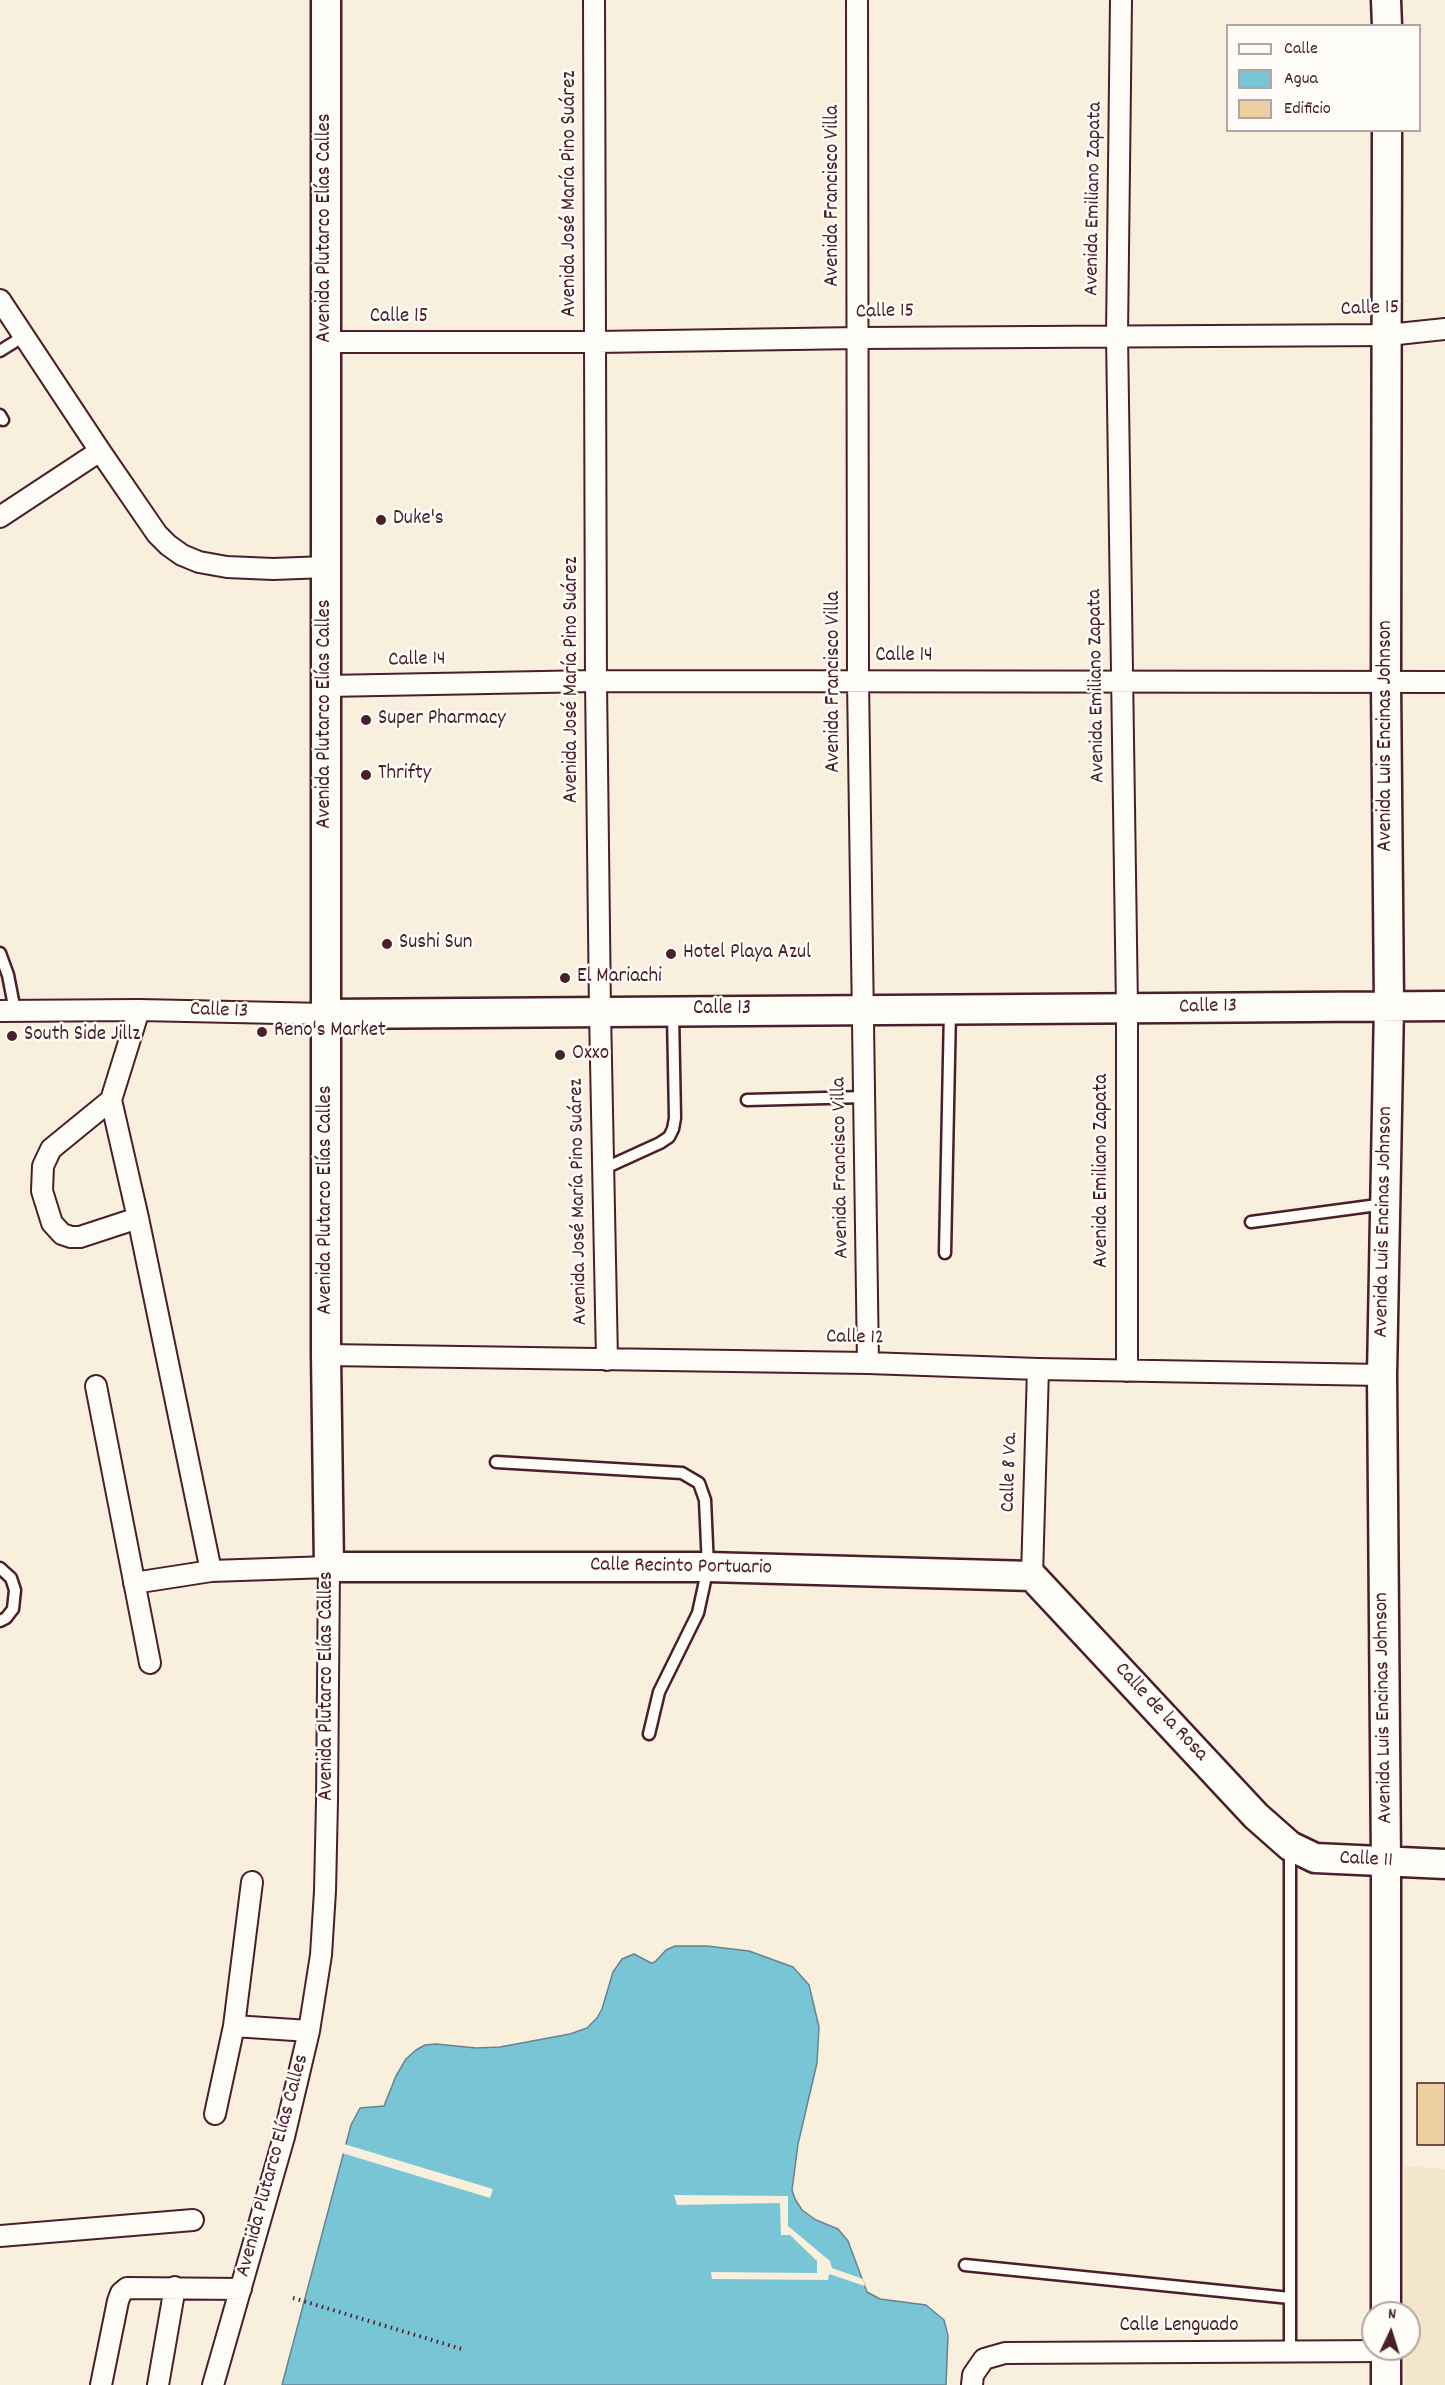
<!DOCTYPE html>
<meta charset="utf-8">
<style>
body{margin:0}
#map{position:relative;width:1445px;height:2385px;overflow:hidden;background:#f8efdd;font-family:Dekko,sans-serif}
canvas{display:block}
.legend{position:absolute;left:1226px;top:24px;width:195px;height:108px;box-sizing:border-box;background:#fdfcf7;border:2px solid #b5a4a5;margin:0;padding:8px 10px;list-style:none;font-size:18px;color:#4a1f2b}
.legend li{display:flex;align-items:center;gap:12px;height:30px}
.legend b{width:30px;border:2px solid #b5a4a5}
.north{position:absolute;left:1361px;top:2301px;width:60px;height:60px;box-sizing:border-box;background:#fdfcf7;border:2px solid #b5a4a5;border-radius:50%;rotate:4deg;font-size:16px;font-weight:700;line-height:24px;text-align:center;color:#4a1f2b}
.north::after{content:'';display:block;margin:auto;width:21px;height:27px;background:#4a1f2b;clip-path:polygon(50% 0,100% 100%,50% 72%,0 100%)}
</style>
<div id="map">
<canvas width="1445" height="2385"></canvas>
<ul class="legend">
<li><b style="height:8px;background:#fdfcf7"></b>Calle</li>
<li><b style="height:16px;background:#78c5d6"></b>Agua</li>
<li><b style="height:16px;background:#ecd0a0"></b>Edificio</li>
</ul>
<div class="north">N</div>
</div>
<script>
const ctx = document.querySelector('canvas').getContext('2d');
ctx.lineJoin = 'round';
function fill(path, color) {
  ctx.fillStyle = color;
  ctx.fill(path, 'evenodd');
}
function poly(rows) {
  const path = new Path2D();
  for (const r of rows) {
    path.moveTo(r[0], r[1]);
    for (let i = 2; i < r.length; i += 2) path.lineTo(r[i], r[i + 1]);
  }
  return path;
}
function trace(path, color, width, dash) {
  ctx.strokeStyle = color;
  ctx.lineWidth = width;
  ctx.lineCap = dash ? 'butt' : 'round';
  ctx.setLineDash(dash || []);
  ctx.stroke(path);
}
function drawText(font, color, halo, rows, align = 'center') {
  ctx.font = font + ' Dekko,sans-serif';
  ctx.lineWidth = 5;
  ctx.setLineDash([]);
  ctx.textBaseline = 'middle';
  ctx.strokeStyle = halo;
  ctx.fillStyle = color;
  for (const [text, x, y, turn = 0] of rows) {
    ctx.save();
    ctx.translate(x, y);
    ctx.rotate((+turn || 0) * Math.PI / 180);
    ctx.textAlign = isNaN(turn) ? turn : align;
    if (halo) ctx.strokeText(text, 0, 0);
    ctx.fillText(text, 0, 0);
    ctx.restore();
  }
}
fill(poly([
 [1404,2166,1445,2169,1445,2385,1405,2385,1404,2349,1409,2349,1409,2313,1404,2313]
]), '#f4e6cb');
const water = poly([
 [675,1946,707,1946,749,1951,793,1967,809,1985,819,2027,817,2063,798,2144,792,2190,795,2199,802,2210,816,2220,838,2229,848,2241,867,2292,880,2299,926,2305,944,2320,948,2336,946,2385,282,2385,351,2125,360,2108,384,2106,396,2076,406,2059,416,2050,425,2045,436,2044,476,2048,500,2047,570,2034,587,2028,597,2018,602,2009,613,1972,622,1959,634,1954,651,1963,655,1962,666,1950,675,1946]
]);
fill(water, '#78c5d6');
trace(water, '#668392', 1.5);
fill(poly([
 [344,2144,493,2189,490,2198,342,2153],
 [674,2195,788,2196,788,2226,830,2261,832,2268,863,2279,865,2286,829,2274,828,2280,712,2279,711,2272,817,2273,817,2261,790,2235,781,2235,780,2203,677,2205]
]), '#f8efdd');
const building = poly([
 [1417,2083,1445,2083,1445,2145,1417,2145,1417,2083]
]);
fill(building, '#ecd0a0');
trace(building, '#4a1f2b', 1.5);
const lane = poly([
 [0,351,24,336],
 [0,415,3,420],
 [0,953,8,975,15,1011],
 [747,1100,865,1097],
 [603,1169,660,1143,669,1137,673,1129,675,1118,673,1014],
 [1251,1222,1385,1204],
 [945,1253,950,1010],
 [496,1462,682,1473,699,1483,705,1500,708,1567,698,1613,659,1692,649,1734],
 [0,1568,11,1578,15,1590,13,1609,6,1618,0,1621],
 [1290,1850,1290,2351],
 [965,2265,1290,2298]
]);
const street = poly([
 [594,0,596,681,600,1011,607,1360],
 [857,0,858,681,868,1363],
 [1121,0,1117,335,1127,1009,1127,1371],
 [0,300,100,451,157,534,168,545,182,555,199,562,227,567,273,569,326,567],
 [325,342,596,342,859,338,1388,335,1445,329],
 [0,517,100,451],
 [326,686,596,681,1445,682],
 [139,1010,111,1100,138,1218,211,1571],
 [0,1011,139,1010,327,1014],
 [111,1100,51,1149,43,1166,42,1191,52,1223,62,1234,71,1237,80,1237,138,1218],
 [326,1355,868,1363,1038,1369,1382,1375],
 [96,1386,150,1663],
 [1032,1576,1038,1369],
 [134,1583,211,1571,329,1567,327,1801,325,1891,321,1955,309,2031,284,2137,213,2385],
 [234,2026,309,2031],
 [215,2114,234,2026,252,1882],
 [0,2236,193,2220],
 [101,2385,118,2301,121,2293,127,2288,241,2289],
 [158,2385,175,2287],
 [972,2385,973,2375,984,2359,1005,2353,1386,2351]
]);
const secondary = poly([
 [326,0,326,1355,329,1567,708,1567,1032,1576,1256,1816,1290,1846,1315,1858,1445,1864],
 [1386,0,1387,26],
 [327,1014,1445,1006],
 [1386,2313,1386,1863,1382,1375,1389,1005,1386,683,1387,130],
 [1386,2385,1386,2349]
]);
trace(lane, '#4a1f2b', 15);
trace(street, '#4a1f2b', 24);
trace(secondary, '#4a1f2b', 33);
trace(poly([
 [293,2298,465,2350]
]), '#4a1f2b', 4, [1.5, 4.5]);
trace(lane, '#fdfcf7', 10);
trace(street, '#fdfcf7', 20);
trace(secondary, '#fdfcf7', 28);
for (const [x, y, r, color] of [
 [381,520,6,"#4a1f2b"],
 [366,720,6,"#4a1f2b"],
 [366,775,6,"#4a1f2b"],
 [387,944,6,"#4a1f2b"],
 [671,954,6,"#4a1f2b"],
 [565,978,6,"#4a1f2b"],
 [262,1032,6,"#4a1f2b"],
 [12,1036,6,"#4a1f2b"],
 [560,1055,6,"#4a1f2b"]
]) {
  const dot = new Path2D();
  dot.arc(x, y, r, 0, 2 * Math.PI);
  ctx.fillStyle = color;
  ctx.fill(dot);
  trace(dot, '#fdfcf7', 2);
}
drawText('21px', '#4a1f2b', '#fdfcf7', [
 ["Avenida José María Pino Suárez",571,194,-90],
 ["Avenida Francisco Villa",834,196,-90],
 ["Avenida Emiliano Zapata",1095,199,-89],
 ["Avenida Plutarco Elías Calles",326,228,-90],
 ["Calle 15",1370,310,-2],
 ["Calle 15",885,313,-1],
 ["Calle 15",399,318],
 ["Calle 14",904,657],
 ["Calle 14",417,661,-1],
 ["Avenida José María Pino Suárez",573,680,-90],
 ["Avenida Francisco Villa",835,682,-90],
 ["Avenida Emiliano Zapata",1098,686,-91],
 ["Avenida Plutarco Elías Calles",326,714,-90],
 ["Avenida Luis Encinas Johnson",1387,736,-90],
 ["Calle 13",1208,1008,-1],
 ["Calle 13",722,1010],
 ["Calle 13",219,1012,2],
 ["Avenida Francisco Villa",842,1168,-91],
 ["Avenida Emiliano Zapata",1103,1171,-90],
 ["Avenida Plutarco Elías Calles",327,1200,-90],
 ["Avenida José María Pino Suárez",580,1202,-91],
 ["Avenida Luis Encinas Johnson",1385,1222,-89],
 ["Calle 12",855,1339,1],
 ["Calle 8 Va.",1011,1472,-88],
 ["Calle Recinto Portuario",681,1568,1],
 ["Avenida Plutarco Elías Calles",328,1686,-90],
 ["Avenida Luis Encinas Johnson",1385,1708,-91],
 ["Calle de la Rosa",1160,1713,47],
 ["Calle 11",1366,1861,3],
 ["Avenida Plutarco Elías Calles",274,2166,-75],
 ["Calle Lenguado",1179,2327]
]);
drawText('21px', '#4a1f2b', '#fdfcf7', [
 ["Duke's",393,520],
 ["Super Pharmacy",378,720],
 ["Thrifty",378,775],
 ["Sushi Sun",399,944],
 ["Hotel Playa Azul",683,954],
 ["El Mariachi",577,978],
 ["Reno's Market",274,1032],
 ["South Side Jillz",24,1036],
 ["Oxxo",572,1055]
], 'left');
</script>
